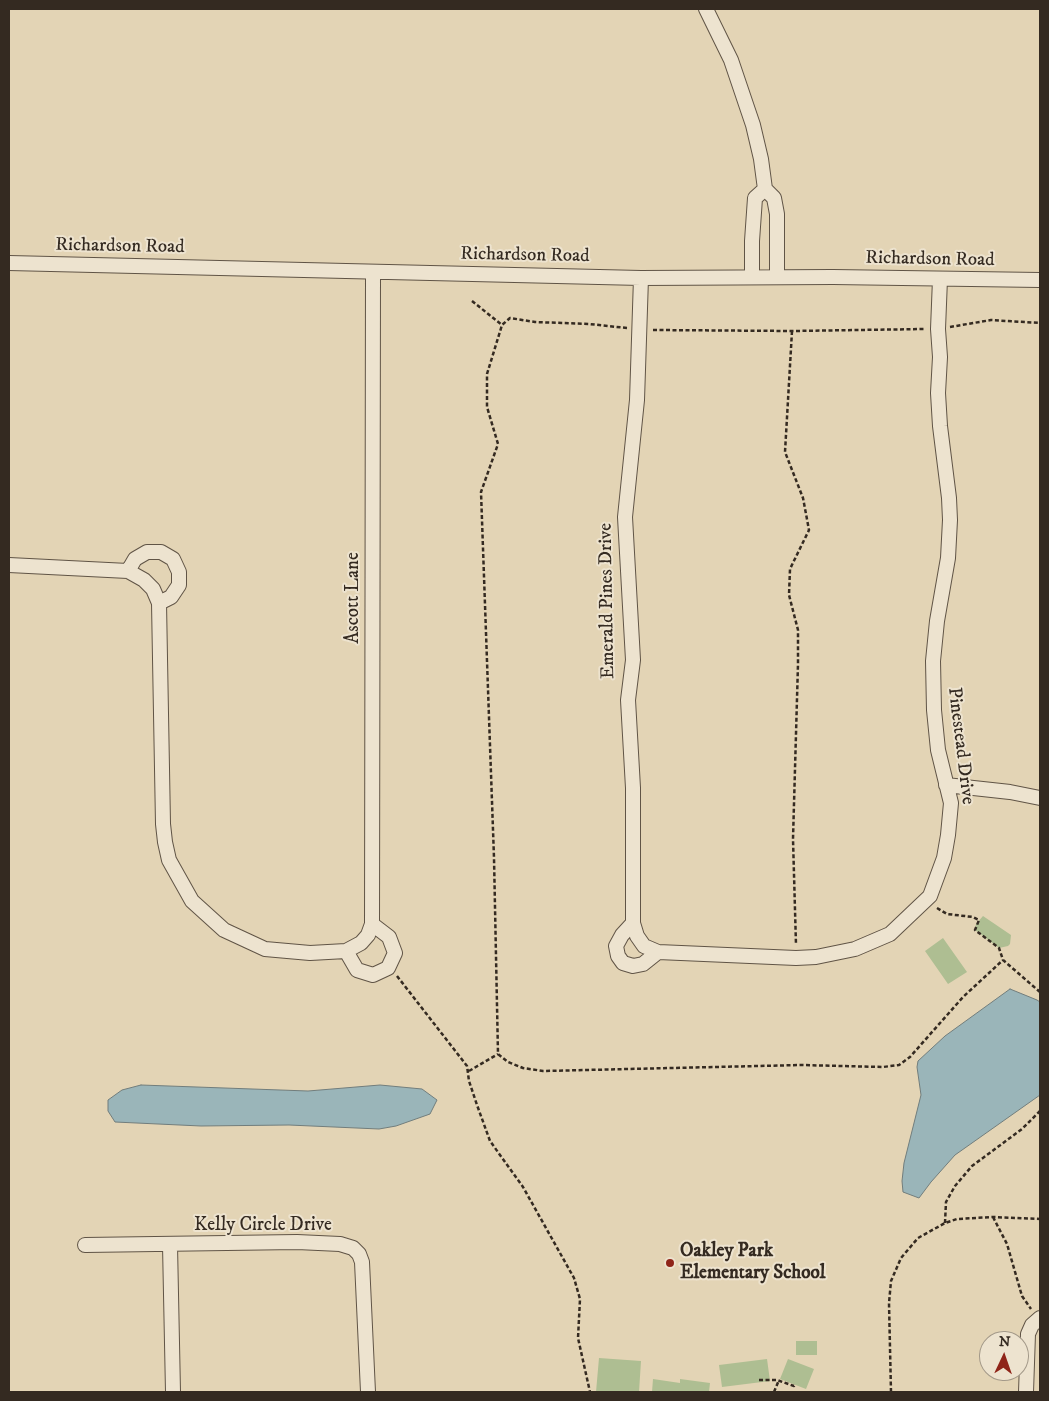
<!DOCTYPE html>
<style>
body{margin:0}
#map{position:relative;width:1049px;height:1401px;overflow:hidden;background:#e3d4b5;font-family:"IM FELL DW Pica",serif}
canvas{display:block}
.frame{position:absolute;inset:0;border:10px solid #342a21;pointer-events:none}
.north{position:absolute;left:979px;top:1331px;width:50px;height:50px;box-sizing:border-box;background:#ede3cf;border:1px solid #a39989;border-radius:50%;rotate:3deg;font-size:14px;font-weight:700;line-height:20px;text-align:center;color:#342a21}
.north::after{content:'';display:block;margin:auto;width:18px;height:22px;background:#8f2418;clip-path:polygon(50% 0,100% 100%,50% 72%,0 100%)}
</style>
<div id="map">
<canvas width="1049" height="1401"></canvas>
<div class="frame"></div>
<div class="north">N</div>
</div>
<script>
const ctx = document.querySelector('canvas').getContext('2d');
ctx.lineJoin = 'round';
function fill(path, color) {
  ctx.fillStyle = color;
  ctx.fill(path, 'evenodd');
}
function poly(rows) {
  const path = new Path2D();
  for (const r of rows) {
    path.moveTo(r[0], r[1]);
    for (let i = 2; i < r.length; i += 2) path.lineTo(r[i], r[i + 1]);
  }
  return path;
}
function trace(path, color, width, dash) {
  ctx.strokeStyle = color;
  ctx.lineWidth = width;
  ctx.lineCap = dash ? 'butt' : 'round';
  ctx.setLineDash(dash || []);
  ctx.stroke(path);
}
function drawText(font, color, halo, rows, align = 'center') {
  ctx.font = font + ' "IM FELL DW Pica",serif';
  ctx.lineWidth = 4;
  ctx.setLineDash([]);
  ctx.textBaseline = 'middle';
  ctx.strokeStyle = halo;
  ctx.fillStyle = color;
  for (const [text, x, y, turn = 0] of rows) {
    ctx.save();
    ctx.translate(x, y);
    ctx.rotate((+turn || 0) * Math.PI / 180);
    ctx.textAlign = isNaN(turn) ? turn : align;
    if (halo) ctx.strokeText(text, 0, 0);
    ctx.fillText(text, 0, 0);
    ctx.restore();
  }
}
fill(poly([
 [983,916,1011,935,1010,944,1008,946,999,948,975,930,976,924],
 [943,938,967,972,948,984,925,951],
 [796,1341,817,1341,817,1355,796,1355],
 [599,1358,641,1361,639,1392,596,1392],
 [767,1359,770,1381,722,1387,719,1365],
 [788,1359,814,1369,806,1389,780,1379],
 [653,1379,680,1383,680,1379,710,1383,709,1392,652,1392]
]), '#aebe92');
const water = poly([
 [1010,989,1037,1000,1040,1002,1040,1095,955,1155,931,1182,919,1198,903,1192,902,1181,904,1163,921,1095,917,1067,918,1061,945,1036,1010,989],
 [141,1085,308,1091,380,1085,422,1089,437,1100,430,1114,396,1126,379,1129,289,1125,201,1126,115,1122,108,1111,108,1100,122,1090,141,1085]
]);
fill(water, '#9ab5b9');
trace(water, '#717d7c', 1);
const minor = poly([
 [706,9,731,60,753,125,761,159,765,189,774,198,777,214,777,277],
 [9,263,641,278,833,277,1040,280],
 [752,277,752,241,755,198,765,189],
 [641,278,637,400,625,517,633,660,628,700,633,788,633,923,637,936,644,946,658,952,796,958,816,957,855,949,890,934,930,896,944,858,948,835,951,803,938,750,934,710,933,661,937,621,948,558,950,520,949,498,940,426,938,393,940,357,938,329,940,279],
 [9,565,128,571,144,580,153,589,159,603,163,824,165,842,169,860,192,901,224,930,265,949,310,953,346,951,361,943,368,935,372,924,373,272],
 [128,571,135,559,147,552,161,552,173,559,179,572,179,585,171,597,159,603],
 [946,785,1010,792,1040,798],
 [633,923,622,935,616,946,618,956,623,963,633,966,643,964,658,952],
 [346,951,357,970,373,975,388,968,395,953,389,937,372,924],
 [85,1245,297,1242,340,1244,353,1248,359,1254,362,1262,368,1392],
 [170,1245,173,1392],
 [1026,1392,1028,1334,1032,1325,1040,1318]
]);
trace(minor, '#605446', 16);
trace(poly([
 [472,301,502,325],
 [950,327,991,320,1040,323],
 [627,328,589,324,535,322,510,318,502,325,487,374,487,407,498,444,481,492,494,858,498,1054,508,1062,523,1068,543,1071,801,1065,883,1067,899,1065,910,1057,963,997,1003,960],
 [653,330,792,331,925,329],
 [792,331,785,452,803,498,809,530,790,569,789,595,798,630,798,664,793,839,796,945],
 [937,908,947,914,973,917,979,920,975,930,999,948,1003,960,1040,992],
 [397,976,467,1066,469,1081,477,1105,490,1141,523,1187,574,1278,580,1299,578,1338,590,1392],
 [469,1071,498,1054],
 [993,1217,1007,1244,1022,1296,1031,1309],
 [945,1223,946,1202,955,1186,972,1166,1022,1129,1040,1111],
 [759,1380,777,1380,794,1386,795,1384],
 [774,1392,779,1380],
 [891,1392,889,1303,891,1281,901,1258,918,1238,945,1223,957,1219,993,1217,1040,1219]
]), '#342a21', 2.5, [4, 2.5]);
trace(minor, '#ede3cf', 14);
for (const [x, y, r, color] of [
 [670,1263,5,"#8f2418"]
]) {
  const dot = new Path2D();
  dot.arc(x, y, r, 0, 2 * Math.PI);
  ctx.fillStyle = color;
  ctx.fill(dot);
  trace(dot, '#ede3cf', 2);
}
drawText('19px', '#342a21', '#ede3cf', [
 ["Richardson Road",120,247,1],
 ["Richardson Road",525,256,1],
 ["Richardson Road",930,260,1],
 ["Ascott Lane",354,598,-90],
 ["Emerald Pines Drive",608,601,-91],
 ["Pinestead Drive",960,746,83],
 ["Kelly Circle Drive",263,1226]
]);
drawText('bold 19px', '#342a21', '#ede3cf', [
 ["Oakley Park",680,1252],
 ["Elementary School",680,1274]
], 'left');
</script>
